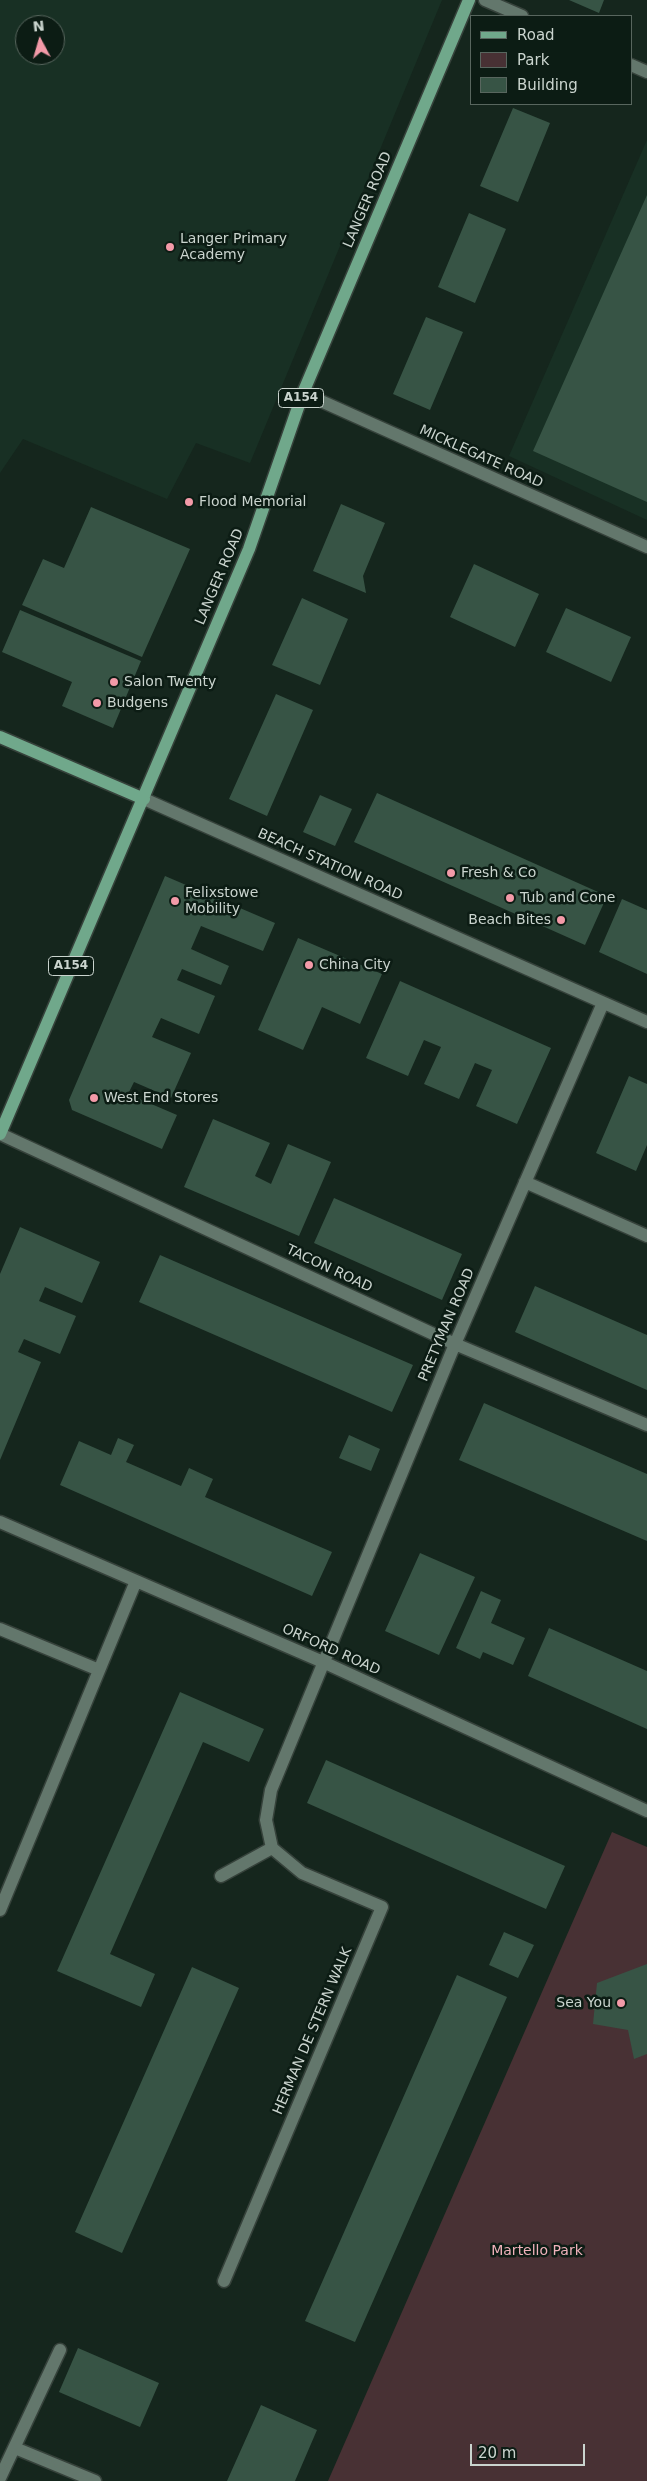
<!DOCTYPE html>
<style>
body{margin:0}
#map{position:relative;width:647px;height:2481px;overflow:hidden;background:#15261d;font-family:"DejaVu Sans",sans-serif}
canvas{display:block}
.legend{position:absolute;left:470px;top:15px;width:162px;height:90px;box-sizing:border-box;background:#0c1c14;border:1px solid #58665e;margin:0;padding:6px 9px;list-style:none;font-size:15px;color:#cad4ce}
.legend li{display:flex;align-items:center;gap:10px;height:25px}
.legend b{width:25px;border:1px solid #58665e}
.north{position:absolute;left:15px;top:15px;width:50px;height:50px;box-sizing:border-box;background:#0c1c14;border:1px solid #58665e;border-radius:50%;rotate:354deg;font-size:14px;font-weight:700;line-height:20px;text-align:center;color:#cad4ce}
.north::after{content:'';display:block;margin:auto;width:18px;height:22px;background:#f39aa8;clip-path:polygon(50% 0,100% 100%,50% 72%,0 100%)}
.scale{position:absolute;left:470px;top:2444px;width:115px;height:22px;box-sizing:border-box;border:2px solid #cad4ce;border-top:0;padding-left:6px;font-size:15px;line-height:18px;white-space:nowrap;color:#cad4ce;-webkit-text-stroke:4px #0c1c14;paint-order:stroke}
</style>
<div id="map">
<canvas width="647" height="2481"></canvas>
<ul class="legend">
<li><b style="height:6px;background:#70a88b"></b>Road</li>
<li><b style="height:14px;background:#483134"></b>Park</li>
<li><b style="height:14px;background:#375445"></b>Building</li>
</ul>
<div class="north">N</div>
<div class="scale">20 m</div>
</div>
<script>
const ctx = document.querySelector('canvas').getContext('2d');
ctx.lineJoin = 'round';
function fill(path, color) {
  ctx.fillStyle = color;
  ctx.fill(path, 'evenodd');
}
function poly(rows) {
  const path = new Path2D();
  for (const r of rows) {
    path.moveTo(r[0], r[1]);
    for (let i = 2; i < r.length; i += 2) path.lineTo(r[i], r[i + 1]);
  }
  return path;
}
function trace(path, color, width, dash) {
  ctx.strokeStyle = color;
  ctx.lineWidth = width;
  ctx.lineCap = dash ? 'butt' : 'round';
  ctx.setLineDash(dash || []);
  ctx.stroke(path);
}
function drawText(font, color, halo, rows, align = 'center') {
  ctx.font = font + ' "DejaVu Sans",sans-serif';
  ctx.lineWidth = 5;
  ctx.setLineDash([]);
  ctx.textBaseline = 'middle';
  ctx.strokeStyle = halo;
  ctx.fillStyle = color;
  for (const [text, x, y, turn = 0] of rows) {
    ctx.save();
    ctx.translate(x, y);
    ctx.rotate((+turn || 0) * Math.PI / 180);
    ctx.textAlign = isNaN(turn) ? turn : align;
    if (halo) ctx.strokeText(text, 0, 0);
    ctx.fillText(text, 0, 0);
    ctx.restore();
  }
}
fill(poly([
 [0,0,442,0,250,463,196,443,167,499,23,439,0,473],
 [25,25,55,25,55,55,25,55],
 [647,140,647,520,509,456]
]), '#183024');
fill(poly([
 [612,1832,647,1847,647,2481,328,2481]
]), '#483134');
fill(poly([
 [569,0,604,0,599,13],
 [513,108,550,123,518,202,480,186],
 [647,195,647,502,533,451],
 [469,213,506,229,475,303,438,287],
 [426,317,463,332,430,410,393,394],
 [341,504,385,523,363,576,366,593,313,571],
 [91,507,190,549,142,657,22,605,43,559,64,568],
 [474,564,539,594,515,647,450,617],
 [302,598,348,619,320,685,272,665],
 [566,608,631,637,611,682,546,652],
 [20,610,141,661,113,728,62,706,72,682,2,652],
 [276,694,313,710,267,816,229,799],
 [377,793,607,896,585,945,354,842],
 [320,795,352,809,335,846,303,832],
 [165,876,275,923,263,951,201,926,191,949,229,966,221,985,182,969,177,980,215,996,199,1034,161,1018,152,1037,191,1053,171,1098,134,1082,128,1094,177,1115,162,1149,72,1110,69,1100],
 [622,899,647,910,647,974,599,952],
 [298,938,382,974,360,1024,322,1007,303,1050,258,1030],
 [400,981,551,1048,517,1124,476,1106,492,1070,475,1063,459,1099,424,1084,441,1047,424,1040,408,1076,366,1058],
 [629,1076,647,1084,647,1145,636,1171,596,1153],
 [213,1119,270,1143,255,1176,271,1184,288,1144,331,1162,299,1236,184,1187],
 [334,1198,462,1254,442,1300,314,1243],
 [20,1227,100,1262,82,1303,45,1287,39,1301,76,1316,60,1354,24,1339,18,1352,41,1362,0,1460,0,1274],
 [160,1255,413,1365,392,1412,139,1302],
 [535,1286,647,1335,647,1390,515,1332],
 [484,1403,647,1474,647,1541,459,1460],
 [349,1435,380,1449,371,1471,339,1458],
 [118,1438,134,1445,126,1462,181,1486,189,1468,213,1479,205,1497,332,1552,312,1596,60,1485,79,1441,111,1455],
 [420,1553,475,1577,439,1655,385,1631],
 [481,1591,501,1600,491,1623,525,1638,513,1665,483,1652,480,1659,456,1648],
 [549,1628,647,1671,647,1729,528,1676],
 [180,1692,264,1729,249,1762,203,1742,110,1954,155,1974,141,2007,57,1971],
 [326,1760,565,1866,546,1909,307,1803],
 [504,1932,534,1945,518,1978,489,1965],
 [647,1964,647,2054,634,2059,628,2030,593,2024,597,1983],
 [192,1967,239,1988,122,2253,75,2232],
 [457,1975,507,1997,355,2342,305,2321],
 [78,2348,159,2383,140,2427,59,2392],
 [261,2405,317,2430,295,2481,227,2481]
]), '#375445');
const minor = poly([
 [485,0,522,16],
 [631,65,647,72],
 [303,393,647,547],
 [144,799,647,1022],
 [0,1134,455,1344,647,1425],
 [525,1182,647,1236],
 [0,1522,323,1662,647,1811],
 [0,1629,99,1670],
 [221,1876,272,1848,266,1820,271,1790,455,1344,603,1003],
 [0,1910,136,1581],
 [224,2281,382,1907,302,1873,272,1848],
 [15,2448,95,2481],
 [0,2478,60,2350]
]);
const major = poly([
 [0,737,144,799],
 [0,1134,249,549,303,393,469,0]
]);
trace(minor, '#36423b', 15);
trace(major, '#36423b', 15);
trace(minor, '#63776c', 12);
trace(major, '#70a88b', 12);
for (const [x, y, r, color] of [
 [170,247,5,"#f39aa8"],
 [189,502,5,"#f39aa8"],
 [114,682,5,"#f39aa8"],
 [97,703,5,"#f39aa8"],
 [451,873,5,"#f39aa8"],
 [510,898,5,"#f39aa8"],
 [175,901,5,"#f39aa8"],
 [561,920,5,"#f39aa8"],
 [309,965,5,"#f39aa8"],
 [94,1098,5,"#f39aa8"],
 [621,2003,5,"#f39aa8"]
]) {
  const dot = new Path2D();
  dot.arc(x, y, r, 0, 2 * Math.PI);
  ctx.fillStyle = color;
  ctx.fill(dot);
  trace(dot, '#0c1c14', 2);
}
for (const [x, y, w] of [
 [301,398,45],
 [71,966,45]
]) {
  const box = new Path2D();
  box.roundRect(x - w / 2, y - 9.5, w, 19, 4);
  ctx.fillStyle = '#0c1c14';
  ctx.fill(box);
  trace(box, '#cad4ce', 1);
}
drawText('bold 12px', '#cad4ce', null, [
 ["A154",301,398],
 ["A154",71,966]
]);
drawText('14px', '#cad4ce', '#0c1c14', [
 ["LANGER ROAD",368,200,-67],
 ["MICKLEGATE ROAD",481,457,24],
 ["LANGER ROAD",220,577,-67],
 ["BEACH STATION ROAD",330,865,24],
 ["TACON ROAD",329,1269,25],
 ["PRETYMAN ROAD",447,1325,-67],
 ["ORFORD ROAD",331,1650,24],
 ["HERMAN DE STERN WALK",313,2031,-67]
]);
drawText('14px', '#cad4ce', '#0c1c14', [
 ["Langer Primary",180,239],
 ["Academy",180,255],
 ["Flood Memorial",199,502],
 ["Salon Twenty",124,682],
 ["Budgens",107,703],
 ["Fresh & Co",461,873],
 ["Felixstowe",185,893],
 ["Mobility",185,909],
 ["Tub and Cone",520,898],
 ["Beach Bites",551,920,"right"],
 ["China City",319,965],
 ["West End Stores",104,1098],
 ["Sea You",611,2003,"right"]
], 'left');
drawText('14px', '#f0b2bb', '#0c1c14', [
 ["Martello Park",537,2251]
]);
</script>
